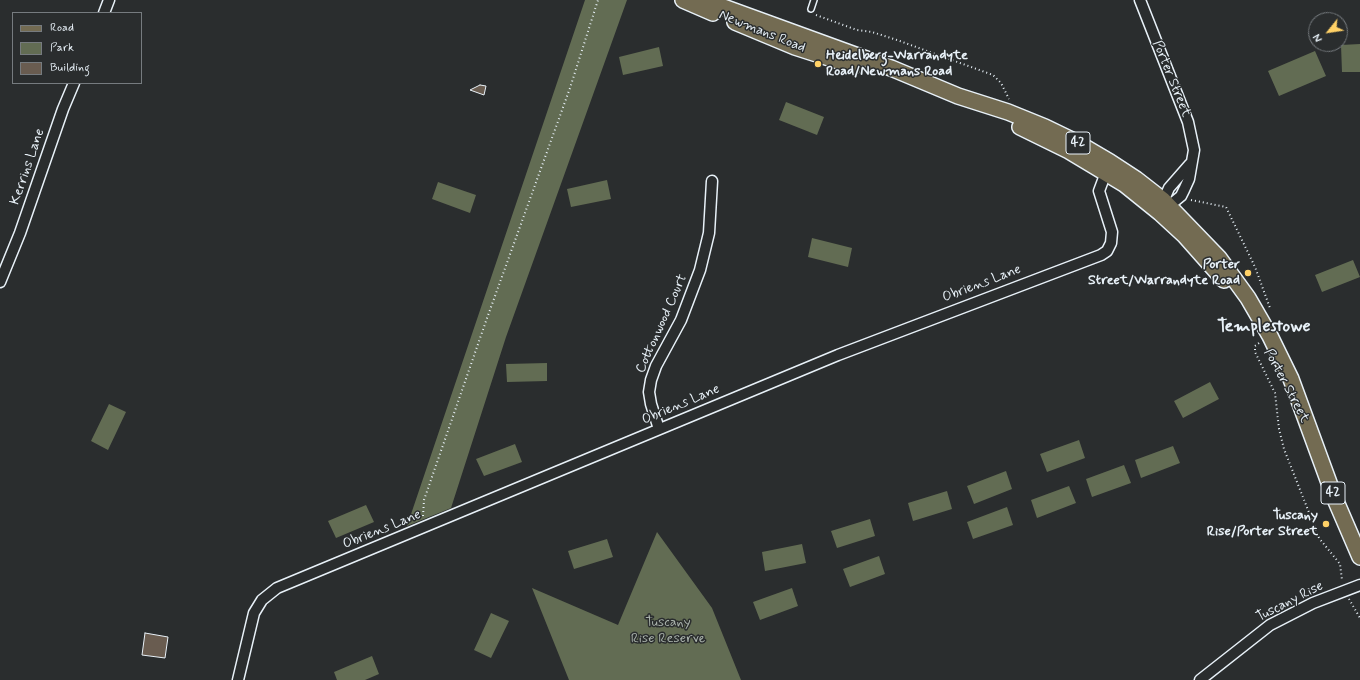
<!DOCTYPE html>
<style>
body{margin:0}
#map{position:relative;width:1360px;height:680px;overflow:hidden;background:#2a2d2e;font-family:Mynerve,sans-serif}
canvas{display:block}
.legend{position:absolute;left:12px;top:12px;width:130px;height:72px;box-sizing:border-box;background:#2a2d2e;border:1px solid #767b7f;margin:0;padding:5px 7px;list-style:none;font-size:12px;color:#e8f1f8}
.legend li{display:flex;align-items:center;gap:8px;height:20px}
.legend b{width:20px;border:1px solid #767b7f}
.north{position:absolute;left:1308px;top:12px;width:40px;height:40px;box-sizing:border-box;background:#2a2d2e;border:1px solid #767b7f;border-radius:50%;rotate:240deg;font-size:11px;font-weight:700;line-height:16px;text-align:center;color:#e8f1f8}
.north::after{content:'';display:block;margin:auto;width:14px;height:18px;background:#ffd166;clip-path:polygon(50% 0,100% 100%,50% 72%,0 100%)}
</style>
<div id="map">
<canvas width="1360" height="680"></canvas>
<ul class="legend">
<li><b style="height:5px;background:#736b52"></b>Road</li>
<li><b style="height:11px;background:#626c53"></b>Park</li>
<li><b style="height:11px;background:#695c50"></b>Building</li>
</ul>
<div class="north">N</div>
</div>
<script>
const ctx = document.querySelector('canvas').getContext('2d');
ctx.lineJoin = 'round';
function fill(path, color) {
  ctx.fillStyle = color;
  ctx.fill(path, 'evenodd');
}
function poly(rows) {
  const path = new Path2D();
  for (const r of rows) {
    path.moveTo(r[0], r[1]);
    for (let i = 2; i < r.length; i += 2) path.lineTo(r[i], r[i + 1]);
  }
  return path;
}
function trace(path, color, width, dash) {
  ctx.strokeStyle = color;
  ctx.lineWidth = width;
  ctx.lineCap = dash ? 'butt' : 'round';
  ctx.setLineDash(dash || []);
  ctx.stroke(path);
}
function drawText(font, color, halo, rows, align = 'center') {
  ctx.font = font + ' Mynerve,sans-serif';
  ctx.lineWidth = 3;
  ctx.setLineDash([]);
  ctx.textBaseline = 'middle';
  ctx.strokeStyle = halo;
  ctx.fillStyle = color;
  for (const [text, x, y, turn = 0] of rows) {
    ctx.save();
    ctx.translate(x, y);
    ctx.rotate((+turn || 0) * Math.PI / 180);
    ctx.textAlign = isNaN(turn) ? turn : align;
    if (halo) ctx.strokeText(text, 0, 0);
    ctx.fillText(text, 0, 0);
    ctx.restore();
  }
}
fill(poly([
 [585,0,627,0,506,337,451,508,407,526],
 [1360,44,1360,72,1342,72,1341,45],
 [659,47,663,66,623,75,619,57],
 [1315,51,1326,76,1279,96,1268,71],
 [786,102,824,117,817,135,779,120],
 [607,180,611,199,571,207,567,189],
 [438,182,476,195,470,213,432,199],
 [812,238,852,248,848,267,808,257],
 [1353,260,1360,277,1322,292,1315,275],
 [547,363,547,381,507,382,506,364],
 [1210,382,1219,399,1183,418,1174,401],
 [109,404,126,412,108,450,91,441],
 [1079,440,1085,458,1047,472,1040,454],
 [515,444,522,462,484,476,476,459],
 [1173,446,1180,463,1141,478,1135,460],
 [1124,465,1131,483,1092,497,1086,479],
 [1006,471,1012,489,974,504,967,486],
 [1069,486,1076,503,1037,518,1031,500],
 [947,491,952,509,913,521,908,503],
 [366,505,374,522,336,538,328,521],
 [1007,507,1013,525,973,539,967,522],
 [870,519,875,536,837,548,831,531],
 [657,532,712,608,741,680,569,680,532,588,618,625],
 [607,539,613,557,574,569,568,551],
 [802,544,806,563,765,571,762,552],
 [879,556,885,574,850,587,843,569],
 [792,588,798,606,760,620,753,602],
 [491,613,509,621,491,658,474,650],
 [372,656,379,674,365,680,337,680,334,672]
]), '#626c53');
const building = poly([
 [480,85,486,86,484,95,470,90,480,85],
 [145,633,168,637,165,658,142,655,145,633]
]);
fill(building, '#695c50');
trace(building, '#e8f1f8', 1);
const service = poly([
 [811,9,814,0]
]);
const minor = poly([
 [1140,0,1188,122,1194,150,1189,179,1184,190,1181,196,1164,210],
 [104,13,109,0],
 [1162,204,1169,188,1190,164],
 [0,282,20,233,63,109,74,83],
 [659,429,651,404,649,392,651,380,656,366,681,320,700,270,709,233,712,181],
 [238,680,254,613,262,600,277,588,838,355,1101,255,1107,251,1111,243,1112,232,1099,191,1108,167],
 [1200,680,1270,625,1313,603,1360,585]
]);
const primary = poly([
 [683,0,713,13],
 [704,0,891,68,958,96,1008,112,1045,127,1076,142,1110,162,1136,179,1163,200,1219,258,1248,298,1270,336,1291,379,1335,499,1360,557],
 [735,22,795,47,854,66],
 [1020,127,1069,151,1124,184,1160,213,1185,236,1224,280]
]);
trace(service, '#e8f1f8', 8);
trace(minor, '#e8f1f8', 13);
trace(primary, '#e8f1f8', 18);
trace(poly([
 [816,15,857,30,872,32,897,40,993,75,1001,83,1009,99],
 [1191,200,1226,207,1255,267,1270,308],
 [1259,343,1255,346,1255,352,1275,393,1279,429,1284,449,1319,538,1340,564,1342,580],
 [423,516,424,500,486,321,570,88,598,0],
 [1349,599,1360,618]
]), '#e8f1f8', 2, [1, 3]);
trace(service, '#2a2d2e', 5);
trace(minor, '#2a2d2e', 10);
trace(primary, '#736b52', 15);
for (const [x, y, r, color] of [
 [818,64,4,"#ffd166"],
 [1248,273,4,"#ffd166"],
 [1326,524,4,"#ffd166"]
]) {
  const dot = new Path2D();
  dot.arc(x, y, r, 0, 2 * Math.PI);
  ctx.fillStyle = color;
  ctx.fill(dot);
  trace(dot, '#2a2d2e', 1.5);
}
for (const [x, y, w] of [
 [1078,143,24],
 [1333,493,24]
]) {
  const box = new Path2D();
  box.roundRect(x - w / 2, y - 11, w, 22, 3);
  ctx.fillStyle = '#2a2d2e';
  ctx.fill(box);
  trace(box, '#e8f1f8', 1);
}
drawText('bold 13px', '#e8f1f8', null, [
 ["42",1078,143],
 ["42",1333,493]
]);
drawText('14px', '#e8f1f8', '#2a2d2e', [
 ["Newmans Road",762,32,22],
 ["Porter Street",1171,79,68],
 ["Kerrins Lane",28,167,-71],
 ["Obriens Lane",982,284,-21],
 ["Cottonwood Court",662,324,-66],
 ["Porter Street",1286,386,62],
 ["Obriens Lane",681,405,-23],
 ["Obriens Lane",382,530,-22],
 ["Tuscany Rise",1290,602,-27]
]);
drawText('bold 14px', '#e8f1f8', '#2a2d2e', [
 ["Heidelberg-Warrandyte",826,56,"left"],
 ["Road/Newmans Road",826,72,"left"],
 ["Porter",1240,265],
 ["Street/Warrandyte Road",1240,281],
 ["Tuscany",1318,516],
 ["Rise/Porter Street",1318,532]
], 'right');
drawText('14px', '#acb5ae', '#2a2d2e', [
 ["Tuscany",668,623],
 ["Rise Reserve",668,639]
]);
drawText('bold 18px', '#e8f1f8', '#2a2d2e', [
 ["Templestowe",1264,327]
]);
</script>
